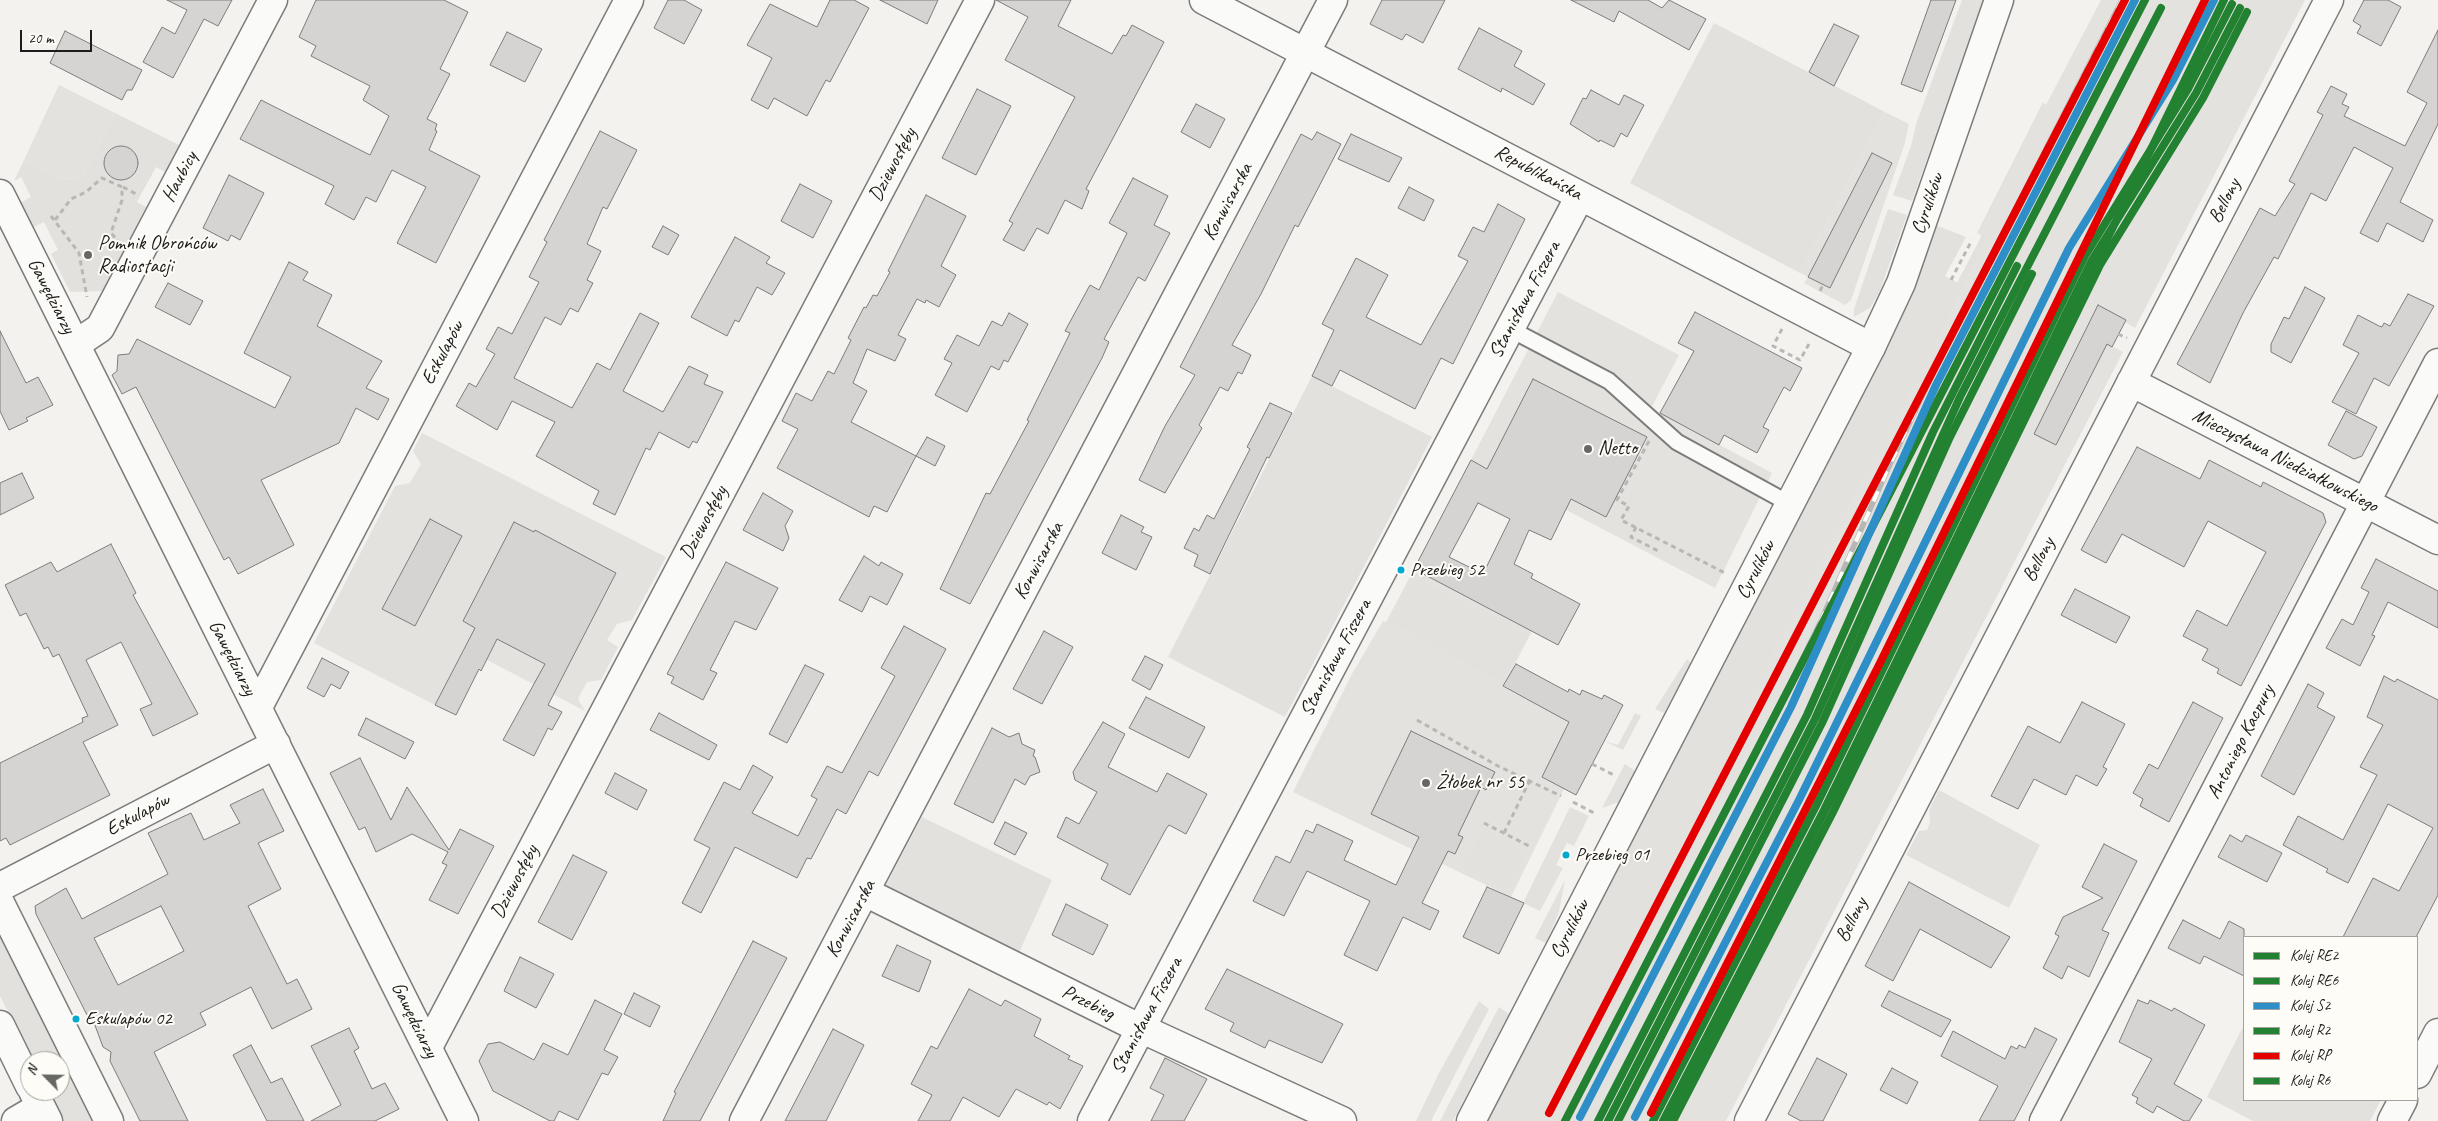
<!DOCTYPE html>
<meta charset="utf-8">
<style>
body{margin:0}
#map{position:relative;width:2438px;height:1121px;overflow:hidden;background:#f3f2ef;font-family:Caveat,sans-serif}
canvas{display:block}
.legend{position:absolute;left:2243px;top:936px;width:175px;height:165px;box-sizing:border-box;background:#fdfcf7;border:1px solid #a3a29f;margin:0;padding:6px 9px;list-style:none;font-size:15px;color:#1c1c1c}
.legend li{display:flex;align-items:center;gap:10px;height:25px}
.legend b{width:25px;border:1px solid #a3a29f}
.north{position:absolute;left:20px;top:1051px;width:50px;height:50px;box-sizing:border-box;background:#fdfcf7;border:1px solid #a3a29f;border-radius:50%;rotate:293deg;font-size:14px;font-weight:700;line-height:20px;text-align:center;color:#1c1c1c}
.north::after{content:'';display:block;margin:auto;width:18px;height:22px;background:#676766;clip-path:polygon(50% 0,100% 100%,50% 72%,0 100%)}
.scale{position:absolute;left:20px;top:30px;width:72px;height:22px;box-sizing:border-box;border:2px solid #1c1c1c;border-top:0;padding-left:6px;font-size:15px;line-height:18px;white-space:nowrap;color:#1c1c1c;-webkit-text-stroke:4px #fdfcf7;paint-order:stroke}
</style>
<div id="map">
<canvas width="2438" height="1121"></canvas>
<ul class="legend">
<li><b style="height:6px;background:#238132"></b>Kolej RE2</li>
<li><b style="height:6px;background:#238132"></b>Kolej RE6</li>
<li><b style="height:6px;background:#2e8ec7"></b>Kolej S2</li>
<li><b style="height:6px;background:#238132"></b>Kolej R2</li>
<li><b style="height:6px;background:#e50000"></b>Kolej RP</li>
<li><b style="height:6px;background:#238132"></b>Kolej R6</li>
</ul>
<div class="north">N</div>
<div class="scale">20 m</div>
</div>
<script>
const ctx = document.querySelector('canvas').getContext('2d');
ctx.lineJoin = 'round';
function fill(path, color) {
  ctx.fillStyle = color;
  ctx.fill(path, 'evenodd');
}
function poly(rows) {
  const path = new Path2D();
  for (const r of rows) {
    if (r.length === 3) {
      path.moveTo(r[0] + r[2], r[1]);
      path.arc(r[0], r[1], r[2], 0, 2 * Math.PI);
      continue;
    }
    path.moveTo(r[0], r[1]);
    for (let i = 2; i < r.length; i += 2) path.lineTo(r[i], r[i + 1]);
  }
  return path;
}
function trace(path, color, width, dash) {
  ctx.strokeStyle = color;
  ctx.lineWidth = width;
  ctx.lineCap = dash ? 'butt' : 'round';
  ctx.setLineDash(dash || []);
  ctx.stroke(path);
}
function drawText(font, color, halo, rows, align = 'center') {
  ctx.font = font + ' Caveat,sans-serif';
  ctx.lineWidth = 4;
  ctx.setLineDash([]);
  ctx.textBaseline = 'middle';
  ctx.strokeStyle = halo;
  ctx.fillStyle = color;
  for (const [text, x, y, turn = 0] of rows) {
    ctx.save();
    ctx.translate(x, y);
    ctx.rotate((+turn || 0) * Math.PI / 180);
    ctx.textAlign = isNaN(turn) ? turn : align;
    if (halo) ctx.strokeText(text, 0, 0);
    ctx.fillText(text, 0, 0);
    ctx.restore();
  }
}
fill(poly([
 [2101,0,2305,0,2135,328,2125,322,2112,346,2123,352,1726,1121,1513,1121,1951,279,1958,283,1982,236,1977,233,2043,102,2046,105],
 [59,85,115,113,83,176,65,180,24,160],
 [1885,112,1909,124,1905,143,1851,300,1845,305,1804,283,1808,277,1800,273],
 [1558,292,1679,355,1651,408,1772,473,1715,588,1471,460],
 [422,433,666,557,632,620,617,624,607,640,618,647,601,680,587,682,578,699,585,711,464,648,435,705,314,643,395,486,410,483,421,464,413,451],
 [1414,569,1532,631,1503,687,1605,739,1576,795,1564,789,1511,897,1293,792,1352,674,1383,621,1386,622]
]), '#e3e2de');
fill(poly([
 [1962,0,1983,0,1912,201,1893,195,1911,146,1917,121],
 [1714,23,1885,112,1800,273,1630,183],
 [115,113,179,145,165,172,156,167,137,202,146,207,103,291,70,292,51,254,58,250,44,222,30,229,20,203,31,197,21,177,14,181,24,160,65,180,83,176],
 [1888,209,1907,215,1879,293,1870,308,1854,317,1854,309],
 [1935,225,1966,237,1945,276,1957,283,1982,235,1986,237,1920,373,1836,527,1741,714,1743,720,1757,727,1554,1121,1485,1121,1877,365,1896,327],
 [1312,376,1432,437,1285,717,1168,657],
 [1414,577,1492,619,1468,663,1390,621],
 [1497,617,1528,634,1502,682,1471,665],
 [1687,659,1691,663,1664,713,1655,709],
 [1635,713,1641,716,1623,750,1604,741,1618,745],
 [1625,764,1635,771,1619,802,1602,808],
 [1939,790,2040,845,2009,908,1906,855,1919,831,1927,830,1930,822,1929,810],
 [1570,807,1589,816,1574,846,1567,843,1556,865,1563,868,1540,911,1523,903],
 [922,817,1052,880,1018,955,887,887,886,885],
 [1483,830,1514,845,1522,859,1507,889,1464,867],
 [1565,880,1559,912,1546,943,1535,938],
 [0,934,93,1121,63,1121,48,1091,60,1091,60,1061,33,1061,0,996],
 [1479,1001,1489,1009,1431,1121,1416,1121,1439,1073],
 [1499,1007,1509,1014,1453,1121,1440,1121],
 [2244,1025,2244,1100,2381,1100,2370,1121,2253,1121,2207,1097]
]), '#e2e1dd');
const building = poly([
 [167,0,232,0,218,26,204,19,173,78,143,62,162,27,175,34,187,10,167,0],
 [316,0,444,0,468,12,440,69,450,74,427,119,437,124,435,130,437,131,429,150,480,176,436,263,397,243,426,187,392,170,376,202,366,197,354,220,325,204,334,186,240,139,261,100,370,155,389,116,363,100,370,86,311,56,316,46,299,37,316,0],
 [668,0,684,0,702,10,684,44,654,28,668,0],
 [830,0,854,0,869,8,830,82,826,80,807,116,774,98,768,109,751,100,772,58,747,45,770,4,817,27,830,0],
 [880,0,938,0,927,24,880,0],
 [996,0,1071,0,1058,26,1112,54,1123,35,1126,36,1132,25,1164,42,1086,189,1089,191,1082,209,1065,200,1048,234,1037,228,1024,251,1003,240,1013,223,1009,221,1075,97,1005,60,1028,17,996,0],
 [1382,0,1445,0,1423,43,1406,34,1402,40,1370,24,1382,0],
 [1571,0,1648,0,1662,8,1669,0,1706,19,1689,50,1619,11,1614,22,1571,0],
 [1931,0,1956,0,1922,92,1901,84,1931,0],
 [2364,0,2388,0,2401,7,2381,46,2357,33,2361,26,2353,21,2364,0],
 [1834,24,1859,36,1834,86,1809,72,1834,24],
 [1479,28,1522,51,1514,66,1545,84,1533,105,1502,88,1501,92,1458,69,1479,28],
 [2438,30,2438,124,2400,202,2433,220,2423,242,2387,223,2378,242,2360,233,2393,168,2354,147,2326,201,2311,193,2278,259,2274,257,2243,313,2210,383,2177,364,2260,208,2275,216,2295,184,2289,181,2323,115,2317,112,2331,86,2347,94,2342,104,2349,107,2344,116,2405,146,2427,103,2407,92,2438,30],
 [65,31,142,70,132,90,127,90,122,100,50,63,65,31],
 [507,32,542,49,525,82,490,65,507,32],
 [977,89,1011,106,976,175,942,158,977,89],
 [1591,90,1619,105,1624,95,1644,105,1627,137,1621,133,1614,147,1600,140,1599,142,1570,124,1583,98,1586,99,1591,90],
 [1196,104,1225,119,1210,148,1181,132,1196,104],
 [600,131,637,150,607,209,603,207,587,244,601,251,587,280,593,283,578,312,570,308,561,325,545,317,514,378,572,408,597,363,610,370,640,313,659,323,623,391,663,412,689,366,708,375,704,384,723,392,697,443,693,441,689,448,659,432,650,450,646,448,615,515,593,504,599,491,536,456,555,422,512,401,497,430,456,406,469,383,476,387,495,354,486,349,498,327,512,334,539,282,529,277,547,242,544,240,600,131],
 [1317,132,1341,144,1298,227,1295,225,1261,294,1232,345,1251,355,1242,374,1238,372,1228,391,1220,387,1199,425,1202,428,1165,493,1139,480,1165,426,1195,375,1180,367,1301,134,1312,140,1317,132],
 [1351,134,1402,158,1389,182,1338,159,1351,134],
 [121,163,17],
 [1872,153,1892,163,1830,288,1808,277,1872,153],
 [229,175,264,193,240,240,231,235,228,241,203,228,229,175],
 [1133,178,1168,196,1154,225,1170,233,1145,281,1138,277,1104,339,1109,342,1102,358,970,604,940,589,986,493,990,494,1029,421,1027,420,1070,333,1065,331,1090,285,1099,290,1127,233,1109,223,1133,178],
 [800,184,832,201,813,238,781,221,800,184],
 [1409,187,1434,200,1424,221,1398,208,1409,187],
 [926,195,966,216,941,266,956,275,939,307,926,300,925,303,917,299,898,335,906,339,895,361,867,349,853,383,867,391,851,422,916,456,887,512,874,506,869,517,777,468,798,429,782,421,796,393,812,401,828,371,834,374,851,340,848,338,864,307,866,308,873,295,877,296,890,272,888,271,926,195],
 [1498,204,1525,219,1453,364,1441,358,1415,409,1340,370,1332,386,1312,376,1334,330,1322,324,1356,258,1388,275,1366,317,1421,345,1468,261,1458,256,1473,227,1484,232,1498,204],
 [663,226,679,235,668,255,652,247,663,226],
 [735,237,770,257,766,263,785,273,772,295,757,287,739,322,735,320,727,336,691,317,735,237],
 [289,262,308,272,303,280,332,295,317,326,382,361,366,388,389,399,378,420,356,408,339,443,261,480,294,545,238,574,229,557,224,560,136,387,122,394,112,375,117,371,118,355,129,354,137,339,275,408,291,377,244,353,289,262],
 [168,283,203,301,190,325,155,307,168,283],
 [2305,287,2325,298,2291,363,2271,352,2271,344,2284,317,2289,319,2305,287],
 [2408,294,2434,306,2389,386,2374,378,2356,414,2332,402,2359,353,2343,345,2358,315,2379,326,2382,327,2384,323,2390,326,2408,294],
 [2098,305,2126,320,2112,347,2107,344,2056,445,2034,434,2098,305],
 [1695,312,1802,368,1790,391,1784,387,1763,427,1769,430,1757,453,1724,435,1719,445,1660,413,1694,351,1678,343,1695,312],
 [1009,313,1028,324,1008,362,1004,360,999,370,991,366,967,412,935,395,952,363,944,359,957,335,979,346,992,321,1002,326,1009,313],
 [0,331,26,383,38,377,53,405,26,418,28,421,9,430,0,411,0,331],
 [1533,379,1647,437,1606,517,1571,499,1551,540,1529,530,1514,564,1533,574,1531,578,1580,604,1558,645,1414,569,1471,460,1487,469,1533,379],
 [1478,503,1510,519,1483,574,1449,557,1478,503],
 [1270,403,1292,413,1269,458,1267,457,1210,574,1194,566,1198,555,1184,548,1194,528,1199,531,1207,515,1214,519,1250,449,1247,447,1270,403],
 [2346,411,2377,427,2362,456,2354,459,2328,445,2346,411],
 [927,437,945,446,935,466,916,456,927,437],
 [2137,447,2200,479,2209,460,2261,487,2263,482,2323,513,2326,522,2241,686,2217,673,2219,669,2202,660,2208,649,2183,636,2197,610,2227,626,2266,552,2208,521,2184,567,2122,534,2106,563,2081,550,2137,447],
 [22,473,34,498,0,515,0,483,22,473],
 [763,493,793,511,785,526,789,538,783,551,743,530,763,493],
 [1121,515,1144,527,1141,532,1152,537,1136,570,1102,553,1121,515],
 [430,519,462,536,415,626,382,609,430,519],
 [514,522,534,532,535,530,616,573,548,705,562,712,552,730,548,728,534,756,503,740,545,664,497,639,481,671,479,669,456,715,435,705,475,628,463,621,514,522],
 [111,544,136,593,133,595,198,714,153,736,140,709,152,704,121,642,86,660,118,725,83,742,110,795,10,845,6,838,0,841,0,763,83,722,82,718,88,716,59,654,53,657,48,647,44,649,26,613,20,616,5,585,51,562,57,572,111,544],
 [864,556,879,566,881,562,903,574,887,605,870,596,862,612,839,600,864,556],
 [2376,559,2438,591,2438,628,2388,602,2372,635,2375,636,2360,666,2326,648,2342,619,2353,625,2369,592,2361,588,2376,559],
 [726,562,778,588,756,630,735,621,710,670,717,673,703,700,671,683,674,677,667,674,726,562],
 [2075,589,2130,617,2116,643,2061,615,2075,589],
 [904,626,946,649,878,776,869,771,846,814,837,809,811,859,807,858,797,878,735,847,701,913,682,903,710,848,694,840,724,782,740,790,753,765,773,777,752,813,798,836,817,799,811,796,827,766,842,773,895,676,881,668,904,626],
 [1044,631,1073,647,1042,704,1013,689,1044,631],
 [1145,656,1163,665,1150,690,1132,680,1145,656],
 [322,658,349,672,340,689,331,684,324,697,307,688,322,658],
 [1516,664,1568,692,1569,689,1580,695,1582,690,1602,699,1604,695,1623,705,1576,795,1542,777,1569,722,1503,686,1516,664],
 [805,665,824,674,787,743,769,734,805,665],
 [2384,676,2395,682,2397,679,2438,700,2438,895,2416,937,2343,937,2373,878,2399,891,2433,828,2388,804,2348,883,2326,872,2328,869,2283,845,2298,816,2343,840,2377,775,2360,767,2383,725,2367,717,2384,676],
 [2308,684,2324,693,2317,707,2335,717,2294,795,2261,776,2308,684],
 [1146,697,1205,727,1189,758,1129,728,1146,697],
 [2082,702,2125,724,2103,767,2107,769,2097,786,2076,775,2066,795,2034,779,2018,809,1991,796,2028,726,2060,743,2082,702],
 [2193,702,2223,718,2169,822,2140,806,2143,799,2133,793,2149,764,2158,769,2193,702],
 [659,713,717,745,709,760,650,730,659,713],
 [366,718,414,742,405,759,358,735,366,718],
 [1103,722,1125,734,1108,767,1157,792,1167,773,1207,794,1186,834,1169,825,1166,829,1130,895,1101,879,1108,864,1057,837,1066,817,1079,824,1097,792,1075,780,1073,772,1103,722],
 [992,728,1009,737,1019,733,1022,744,1035,750,1033,756,1035,757,1040,772,1030,776,1025,785,1015,779,993,823,954,804,992,728],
 [1411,731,1495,772,1486,790,1481,787,1458,835,1463,837,1455,854,1448,851,1422,903,1439,911,1430,930,1403,917,1377,971,1344,955,1370,901,1307,871,1284,916,1253,901,1276,856,1290,863,1306,830,1313,833,1317,824,1353,841,1344,860,1396,885,1419,837,1371,814,1411,731],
 [360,758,391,820,407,787,449,850,460,829,494,846,458,914,429,900,447,865,442,863,448,852,412,834,376,852,365,827,359,830,330,773,360,758],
 [615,773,647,790,637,810,605,793,615,773],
 [263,789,284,831,258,843,281,889,248,906,287,984,297,979,312,1009,272,1029,251,987,200,1013,206,1025,154,1052,188,1121,140,1121,110,1061,111,1052,103,1047,93,1020,87,1015,36,914,35,906,66,888,82,919,168,874,148,833,191,813,204,840,240,823,230,805,263,789],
 [161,906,184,951,118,985,94,938,161,906],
 [1005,822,1027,833,1015,855,994,844,1005,822],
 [2230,835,2242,842,2246,835,2282,853,2267,882,2218,857,2230,835],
 [2104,844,2137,861,2102,930,2109,933,2089,977,2068,966,2062,979,2043,968,2059,936,2055,934,2063,917,2103,898,2082,887,2104,844],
 [573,855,607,872,572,940,538,922,573,855],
 [1909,882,2010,937,1991,968,1920,929,1893,981,1865,966,1909,882],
 [1487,887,1524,903,1499,954,1463,937,1487,887],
 [1066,904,1108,925,1093,955,1052,935,1066,904],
 [2183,920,2220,939,2229,921,2244,929,2244,976,2204,956,2200,964,2168,948,2183,920],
 [753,941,787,958,700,1121,663,1121,676,1093,674,1092,753,941],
 [897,945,931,961,919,992,882,976,897,945],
 [520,957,554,974,536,1008,504,991,520,957],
 [1227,969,1343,1024,1322,1063,1269,1040,1265,1048,1230,1031,1234,1023,1205,1009,1227,969],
 [969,989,1001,1006,1005,1000,1041,1019,1034,1036,1070,1056,1068,1059,1083,1066,1060,1109,1049,1102,1047,1105,1016,1089,999,1117,963,1097,950,1121,918,1121,932,1095,911,1084,931,1046,937,1049,969,989],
 [1889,991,1951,1020,1941,1037,1881,1006,1889,991],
 [634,993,660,1006,650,1027,624,1014,634,993],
 [595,1000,622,1014,604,1050,618,1057,608,1075,602,1073,578,1120,559,1111,554,1121,550,1121,493,1091,479,1061,488,1044,500,1042,534,1060,543,1043,568,1055,595,1000],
 [2138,1000,2148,1004,2150,1000,2172,1011,2174,1008,2205,1025,2174,1084,2202,1100,2189,1121,2184,1121,2157,1106,2153,1113,2136,1103,2138,1098,2132,1095,2152,1059,2119,1042,2138,1000],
 [349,1028,359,1048,354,1051,372,1089,385,1083,399,1109,375,1121,311,1121,341,1105,311,1046,349,1028],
 [2035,1028,2057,1039,2014,1121,1979,1121,1998,1086,1941,1056,1953,1031,2005,1059,2011,1046,2017,1049,2019,1045,2025,1048,2035,1028],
 [833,1029,864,1045,826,1121,785,1121,833,1029],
 [251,1045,271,1083,282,1078,304,1121,267,1121,233,1055,251,1045],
 [1165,1058,1207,1079,1184,1121,1151,1121,1164,1095,1150,1088,1165,1058],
 [1817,1058,1847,1074,1823,1121,1801,1121,1788,1114,1817,1058],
 [1892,1068,1918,1082,1907,1104,1880,1090,1892,1068]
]);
fill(building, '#d5d4d2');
trace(building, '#7d7c7b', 1);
const lane = poly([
 [1510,329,1609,381,1677,442,1790,504]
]);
const street = poly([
 [1204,0,1871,347],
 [0,194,464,1121],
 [76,344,100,328,273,0],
 [2131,382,2438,540],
 [258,707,629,0],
 [0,887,276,744],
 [865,892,1127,1022,1342,1121],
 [428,1047,980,0],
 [2417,1074,2438,1033],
 [16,1121,40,1107],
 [744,1121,1333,0],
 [1092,1121,1580,196],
 [1749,1121,2329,0],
 [2044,1121,2438,363],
 [2392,1121,2403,1100]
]);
const secondary = poly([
 [0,903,109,1121],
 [0,1025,30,1086],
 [33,1091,48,1121],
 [1471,1121,1871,347,1901,283,1999,0]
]);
trace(lane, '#7d7c7b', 19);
trace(street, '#7d7c7b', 31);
trace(secondary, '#7d7c7b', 31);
trace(poly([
 [123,187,136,194],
 [51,216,79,253,87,297],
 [55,220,71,199,86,192,102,178,122,187,122,200,111,233,118,241],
 [1951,280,1972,240],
 [1820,291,1823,285],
 [1782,329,1773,346,1800,360,1809,344],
 [2118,334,2127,338],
 [1649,441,1617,500,1629,506,1621,520,1727,574],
 [1636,527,1631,537,1660,552],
 [1417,720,1498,766,1561,796],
 [1592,764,1616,776],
 [1573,802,1596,814],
 [1484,823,1529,846],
 [1504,833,1529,782]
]), '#b8b7b6', 3, [5, 4]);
trace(lane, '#fafaf8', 15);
trace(street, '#fafaf8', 28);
trace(secondary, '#fafaf8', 28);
const rail = poly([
 [1772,721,1820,623,1886,473,1948,341,2122,0]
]);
trace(rail, '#b8b7b6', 5.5);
trace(rail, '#fdfcf7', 4, [11]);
trace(poly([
 [1565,1121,2145,0],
 [1667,1121,1895,673,2224,0]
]), '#238132', 8);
trace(poly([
 [1598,1121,1807,715,1933,432,2017,266],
 [1653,1121,1816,806,2085,256,2188,89,2232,4]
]), '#238132', 8);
trace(poly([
 [1580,1117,1791,707,1936,385,2135,0],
 [1635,1117,1800,798,2069,248,2173,80,2214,0]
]), '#2e8ec7', 8);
trace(poly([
 [1608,1121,1815,719,1960,397,2161,8],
 [1663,1121,1824,810,2092,260,2196,93,2240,8]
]), '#238132', 8);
trace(poly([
 [1549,1113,2125,0],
 [1651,1113,1879,665,2205,0]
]), '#e50000', 8);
trace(poly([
 [1618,1121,1822,723,1949,439,2032,274],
 [1673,1121,1832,814,2100,265,2203,98,2247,12]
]), '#238132', 8);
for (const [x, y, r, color] of [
 [88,255,5,"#676766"],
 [1588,449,5,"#676766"],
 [1401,570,4.5,"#00a9ce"],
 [1426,783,5,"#676766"],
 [1566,855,4.5,"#00a9ce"],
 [76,1019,4.5,"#00a9ce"]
]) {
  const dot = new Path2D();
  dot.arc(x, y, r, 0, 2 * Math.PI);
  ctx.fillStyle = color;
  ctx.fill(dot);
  trace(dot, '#fdfcf7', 2);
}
drawText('19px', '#1c1c1c', '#fdfcf7', [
 ["Przebieg 52",1410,570],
 ["Przebieg 01",1575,855],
 ["Eskulapów 02",85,1019]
], 'left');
drawText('20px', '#1c1c1c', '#fdfcf7', [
 ["Dziewosłęby",893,165,-62],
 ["Republikańska",1538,173,28],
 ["Haubicy",180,177,-62],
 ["Bellony",2225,201,-63],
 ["Konwisarska",1228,202,-62],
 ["Cyrulików",1928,204,-71],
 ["Gawędziarzy",51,296,63],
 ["Stanisława Fiszera",1525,300,-62],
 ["Eskulapów",443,353,-62],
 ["Mieczysława Niedziałkowskiego",2285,461,27],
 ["Dziewosłęby",704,523,-62],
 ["Bellony",2039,560,-62],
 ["Konwisarska",1039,561,-62],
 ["Cyrulików",1756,570,-63],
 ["Gawędziarzy",232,658,63],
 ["Stanisława Fiszera",1336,658,-62],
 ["Antoniego Kacpury",2241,742,-63],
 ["Eskulapów",138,815,-28],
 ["Dziewosłęby",515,882,-62],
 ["Konwisarska",851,919,-62],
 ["Bellony",1852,920,-63],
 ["Cyrulików",1570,929,-63],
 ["Przebieg",1088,1003,26],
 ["Stanisława Fiszera",1147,1016,-62],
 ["Gawędziarzy",414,1020,64]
]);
drawText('20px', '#1c1c1c', '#fdfcf7', [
 ["Pomnik Obrońców",98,244],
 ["Radiostacji",98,267],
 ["Netto",1598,449],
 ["Żłobek nr 55",1436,783]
], 'left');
</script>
